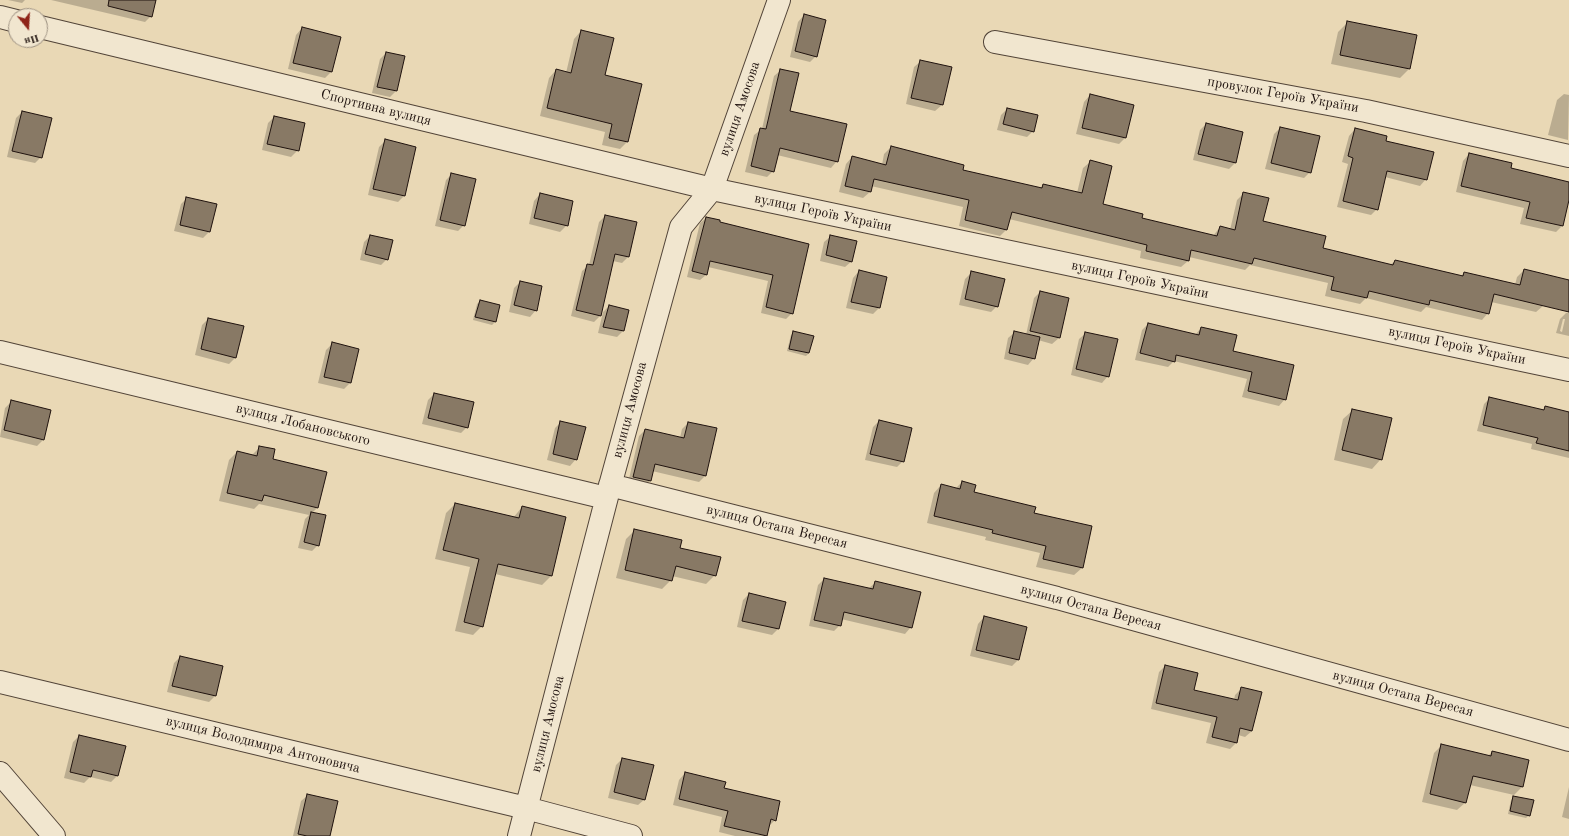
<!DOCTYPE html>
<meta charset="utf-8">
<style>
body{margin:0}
#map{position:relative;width:1569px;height:836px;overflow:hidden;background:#e9d8b5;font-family:"Old Standard TT",serif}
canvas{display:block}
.north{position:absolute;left:8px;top:8px;width:40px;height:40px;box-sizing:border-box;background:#f1e6cf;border:1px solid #9d9182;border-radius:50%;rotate:162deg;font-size:11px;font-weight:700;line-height:16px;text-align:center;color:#1f120e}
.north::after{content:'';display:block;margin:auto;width:14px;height:18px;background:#8f2418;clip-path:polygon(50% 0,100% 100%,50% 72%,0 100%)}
</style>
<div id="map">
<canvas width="1569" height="836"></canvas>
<div class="north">Пн</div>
</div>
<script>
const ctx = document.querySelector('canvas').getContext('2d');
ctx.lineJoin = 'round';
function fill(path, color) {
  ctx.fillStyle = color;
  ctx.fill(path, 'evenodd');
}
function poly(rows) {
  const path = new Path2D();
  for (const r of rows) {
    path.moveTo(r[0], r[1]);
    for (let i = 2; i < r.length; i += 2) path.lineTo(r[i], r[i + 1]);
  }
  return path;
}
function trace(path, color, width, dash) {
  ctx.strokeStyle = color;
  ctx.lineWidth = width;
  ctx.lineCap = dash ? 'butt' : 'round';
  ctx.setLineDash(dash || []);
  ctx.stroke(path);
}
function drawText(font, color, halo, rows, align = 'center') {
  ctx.font = font + ' "Old Standard TT",serif';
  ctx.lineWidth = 3;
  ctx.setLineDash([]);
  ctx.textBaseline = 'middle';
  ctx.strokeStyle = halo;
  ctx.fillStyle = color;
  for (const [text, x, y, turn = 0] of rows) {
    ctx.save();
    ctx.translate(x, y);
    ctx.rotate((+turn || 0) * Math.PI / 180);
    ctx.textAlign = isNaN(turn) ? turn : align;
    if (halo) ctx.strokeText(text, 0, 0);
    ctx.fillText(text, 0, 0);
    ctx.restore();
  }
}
fill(poly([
 [8,0,25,0,22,3],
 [51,0,155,0,151,16,145,22],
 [804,15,816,56,810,62,790,57,798,22],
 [1348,22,1409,69,1400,78,1331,64,1338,32],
 [302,28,332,71,325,78,288,69,296,35],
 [581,31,604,76,627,142,620,149,602,145,605,132,540,116,549,78,556,70,566,73,574,39],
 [386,53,396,91,390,97,372,93,380,59],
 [921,61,942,105,935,111,906,104,914,67],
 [781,70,789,111,837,161,831,168,777,155,773,171,767,177,745,172,754,135,762,129,774,76],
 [1564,94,1569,95,1568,140,1548,135,1557,100],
 [1090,95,1125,138,1119,144,1076,134,1084,102],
 [1007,109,1033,131,1027,137,997,130,1001,115],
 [22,112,41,157,35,163,7,157,16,118],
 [274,117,298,150,291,157,262,150,268,123],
 [1206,124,1242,133,1235,163,1229,169,1193,160,1200,130],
 [1280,128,1310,172,1304,178,1265,169,1274,134],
 [1355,129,1385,141,1426,179,1420,186,1385,177,1377,209,1371,215,1337,207,1348,164,1342,162,1349,136],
 [386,140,404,196,398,202,368,195,379,147],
 [891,147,962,170,1040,189,1043,185,1077,193,1083,168,1090,162,1102,205,1141,219,1213,236,1220,227,1230,230,1237,200,1244,193,1262,222,1322,249,1390,265,1395,261,1461,276,1464,273,1515,285,1517,277,1524,270,1550,276,1543,306,1536,312,1491,302,1488,313,1482,320,1426,307,1421,312,1366,298,1360,304,1325,296,1328,283,1250,265,1245,270,1189,257,1188,261,1181,267,1140,258,1141,251,1009,219,1007,229,1000,236,959,226,963,207,871,186,870,192,863,198,839,192,846,164,852,157,882,165,884,154],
 [1469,154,1510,169,1569,183,1569,195,1562,226,1556,232,1520,224,1524,208,1456,192,1463,161],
 [452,174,464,225,458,231,435,226,446,180],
 [540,194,567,225,560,232,529,224,534,201],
 [187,198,209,232,203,238,174,231,181,204],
 [605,216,636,223,628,257,622,263,613,261,600,316,594,322,571,316,582,271,589,265,599,222],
 [706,218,718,223,808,245,792,313,786,319,761,313,768,281,708,267,706,275,700,280,687,277,700,223],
 [370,236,387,259,381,265,360,260,364,242],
 [831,236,852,261,845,267,820,261,824,242],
 [859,271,879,308,873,314,846,308,853,278],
 [972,272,997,306,991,312,959,305,965,279],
 [520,282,536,310,530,317,509,312,514,288],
 [1040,292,1059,338,1052,344,1038,340,1034,358,1028,365,1004,359,1008,338,1015,332,1026,335,1034,298],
 [480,301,499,306,495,322,492,325,473,320,477,304],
 [609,306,628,310,623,331,617,337,598,333,603,312],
 [1569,309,1569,336,1556,333,1560,319,1566,313,1568,313],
 [1563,319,1565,319,1562,332,1560,331],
 [208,319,235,358,229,364,195,355,202,325],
 [1148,324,1195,335,1201,328,1285,399,1279,406,1242,397,1247,379,1174,361,1168,367,1135,360,1142,330],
 [794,332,809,353,806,356,787,351,791,335],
 [1086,333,1108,376,1102,383,1071,375,1079,339],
 [332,344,350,383,344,389,318,383,326,350],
 [434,394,467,427,461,433,422,424,428,400],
 [1490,398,1542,411,1546,408,1569,413,1569,458,1531,449,1532,444,1477,431,1484,404],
 [12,401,43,440,37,446,0,437,5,408],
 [1353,410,1381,459,1372,469,1334,460,1343,419],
 [879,421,903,461,897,467,865,460,873,427],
 [561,422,576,459,570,466,547,460,555,428],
 [688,423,716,429,705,476,699,482,652,471,650,481,644,487,628,483,639,436,645,430,680,438,682,429],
 [260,447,317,508,312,513,318,545,312,551,298,548,305,519,309,515,259,504,254,509,219,501,229,460,237,452,252,455],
 [962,482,973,493,1033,514,1091,527,1082,568,1074,575,1036,567,1040,553,985,540,986,537,927,523,934,493,941,485,955,489],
 [455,504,513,518,522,507,565,518,551,576,542,585,495,574,482,626,473,635,455,631,470,567,435,559,446,513],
 [635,530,679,548,715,575,706,584,672,576,671,580,662,589,616,578,626,539],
 [824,579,869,588,876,582,911,627,905,634,841,619,840,625,834,631,809,626,818,585],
 [749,594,778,629,772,635,737,627,743,600],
 [984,617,1018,660,1012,666,970,656,978,624],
 [180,657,222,667,215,696,209,702,167,692,174,663],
 [1165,666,1193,691,1234,700,1235,695,1241,689,1252,731,1245,737,1238,735,1236,743,1230,749,1206,743,1211,723,1151,709,1159,672],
 [79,736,117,776,111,782,90,777,84,783,64,778,73,742],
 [1442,745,1488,756,1492,752,1522,787,1514,795,1470,785,1466,802,1457,810,1422,802,1434,753],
 [622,759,645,799,638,805,608,798,616,765],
 [685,773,723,789,775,820,768,827,766,836,735,836,719,832,722,817,673,805,679,780],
 [1569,787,1569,819,1562,817],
 [308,795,329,836,293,836,301,801],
 [1514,797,1529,815,1526,818,1508,814,1511,800]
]), '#0003');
const building = poly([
 [109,0,156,0,152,17,108,6,109,0],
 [804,14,826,20,817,57,795,51,804,14],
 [1347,21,1417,35,1410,69,1340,55,1347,21],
 [302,27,341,37,332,72,293,63,302,27],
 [581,30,614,38,605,75,642,84,628,142,609,138,612,124,547,108,556,69,571,73,581,30],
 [386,52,405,56,397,91,377,87,386,52],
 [920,60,952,67,943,105,911,98,920,60],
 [780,69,799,73,790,111,847,124,838,162,780,148,774,172,751,166,760,128,766,129,780,69],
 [1090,94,1134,105,1126,138,1082,128,1090,94],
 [1007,108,1038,115,1034,132,1003,124,1007,108],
 [22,111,52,118,42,158,12,151,22,111],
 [274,116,305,123,299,151,267,144,274,116],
 [1206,123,1243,132,1236,163,1198,154,1206,123],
 [1280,127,1320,136,1311,173,1271,163,1280,127],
 [1355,128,1387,136,1386,141,1434,152,1427,180,1387,171,1378,210,1343,201,1353,158,1348,156,1355,128],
 [385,139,416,147,405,196,373,189,385,139],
 [891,146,964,165,963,170,1042,188,1043,184,1082,193,1090,160,1112,166,1103,204,1143,214,1142,218,1217,236,1220,226,1235,230,1243,192,1269,198,1263,221,1326,236,1323,248,1393,265,1395,260,1463,276,1464,272,1520,285,1524,269,1569,280,1569,312,1494,294,1489,314,1430,300,1429,305,1369,291,1367,298,1331,290,1334,277,1254,258,1252,264,1191,250,1189,261,1146,251,1147,245,1012,212,1007,230,965,220,969,200,874,179,871,192,845,186,852,156,886,165,891,146],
 [1469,153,1512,163,1511,168,1569,182,1569,200,1563,226,1526,218,1530,202,1461,186,1469,153],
 [451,173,476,179,465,226,440,220,451,173],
 [540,193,573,201,568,226,534,218,540,193],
 [186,197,217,204,210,232,180,225,186,197],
 [605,215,637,222,629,257,615,254,601,316,576,310,587,264,593,265,605,215],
 [706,217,720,220,720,222,809,244,793,314,766,307,773,275,710,261,707,275,692,271,706,217],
 [370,235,393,240,388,260,365,254,370,235],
 [830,235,857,241,852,262,826,255,830,235],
 [859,270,887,277,880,308,851,302,859,270],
 [971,271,1005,279,998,307,965,299,971,271],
 [520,281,542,286,537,311,514,305,520,281],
 [1040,291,1069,298,1060,338,1030,331,1040,291],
 [480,300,500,305,496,322,475,317,480,300],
 [609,305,629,310,624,331,603,327,609,305],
 [208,318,244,326,236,358,201,349,208,318],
 [1148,323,1199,335,1201,327,1237,335,1233,351,1294,365,1286,400,1248,391,1252,372,1176,355,1175,362,1140,353,1148,323],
 [793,331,814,336,809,353,789,349,793,331],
 [1014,331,1040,337,1035,359,1009,353,1014,331],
 [1085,332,1118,339,1109,377,1076,369,1085,332],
 [332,342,359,349,351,383,324,377,332,342],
 [434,393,474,402,468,428,428,418,434,393],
 [1489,397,1544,410,1545,406,1569,412,1569,451,1536,443,1538,438,1483,425,1489,397],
 [11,400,51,410,44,440,4,430,11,400],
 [1352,409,1392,418,1382,460,1342,450,1352,409],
 [879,420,912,428,904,462,870,454,879,420],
 [560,421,586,427,577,460,553,454,560,421],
 [688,422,717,428,706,476,655,464,651,481,633,477,645,429,684,438,688,422],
 [259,446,275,449,273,459,327,472,318,508,264,495,262,501,227,493,237,451,257,456,259,446],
 [962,481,976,485,974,492,1036,507,1034,513,1092,526,1083,568,1043,559,1046,546,992,533,993,530,934,516,941,484,960,489,962,481],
 [455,503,519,518,522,506,566,517,552,576,498,564,483,627,464,622,479,559,443,550,455,503],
 [311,512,326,515,319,546,304,542,311,512],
 [634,529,682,540,680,548,721,557,716,576,676,566,672,581,625,570,634,529],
 [824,578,873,589,875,581,921,592,912,628,844,612,841,626,814,620,824,578],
 [749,593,786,602,779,629,742,621,749,593],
 [984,616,1027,627,1019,660,976,650,984,616],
 [180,656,223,666,216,696,172,686,180,656],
 [1165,665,1198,673,1194,690,1238,700,1241,687,1262,692,1252,731,1240,728,1237,743,1212,737,1217,717,1156,703,1165,665],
 [79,735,126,746,118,776,93,770,91,777,70,772,79,735],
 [1441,744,1491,756,1492,751,1529,760,1523,787,1473,776,1466,803,1430,794,1441,744],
 [622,758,654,765,645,800,614,792,622,758],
 [685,772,726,782,724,788,780,801,776,821,771,819,767,836,724,826,728,811,679,799,685,772],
 [307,794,338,801,330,836,307,836,298,834,307,794],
 [1513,796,1534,800,1530,816,1510,811,1513,796]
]);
fill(building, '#887965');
trace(building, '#1f120e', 1);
const minor = poly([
 [0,17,16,21],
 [40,27,712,189,1569,370],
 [995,42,1366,111,1569,156],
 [0,352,606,498],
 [610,485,1057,598,1569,740],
 [0,682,526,808,631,836],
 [0,773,54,836],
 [519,836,608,493,681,227,712,189,779,0]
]);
trace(minor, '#524438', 24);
trace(minor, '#f1e6cf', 22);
drawText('14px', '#1f120e', '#f1e6cf', [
 ["провулок Героїв України",1283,95,10],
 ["Спортивна вулиця",376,108,14],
 ["вулиця Амосова",740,109,-71],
 ["вулиця Героїв України",823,213,12],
 ["вулиця Героїв України",1140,280,12],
 ["вулиця Героїв України",1457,346,12],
 ["вулиця Амосова",630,410,-75],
 ["вулиця Лобановського",303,425,14],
 ["вулиця Остапа Вересая",777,527,14],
 ["вулиця Остапа Вересая",1091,608,15],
 ["вулиця Остапа Вересая",1403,694,15],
 ["вулиця Амосова",548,724,-76],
 ["вулиця Володимира Антоновича",263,745,14]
]);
</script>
